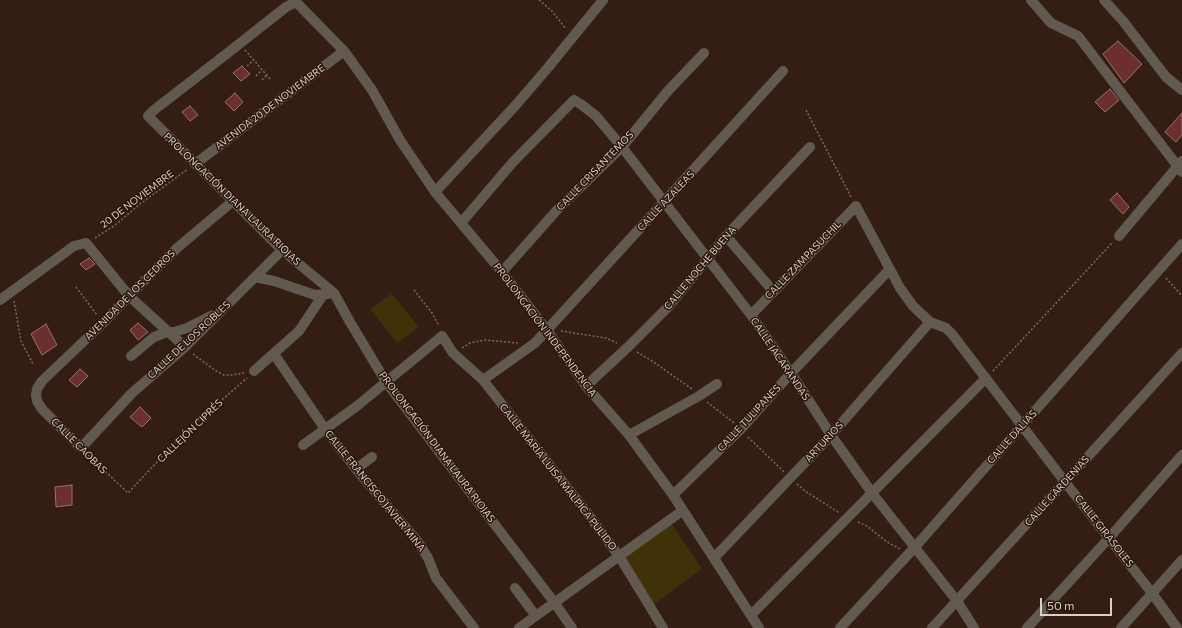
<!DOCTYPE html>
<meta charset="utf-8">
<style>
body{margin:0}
#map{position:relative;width:1182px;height:628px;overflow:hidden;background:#341e14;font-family:Commissioner,sans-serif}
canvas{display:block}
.scale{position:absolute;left:1040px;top:598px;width:72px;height:18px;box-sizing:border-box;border:2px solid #ddcec7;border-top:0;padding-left:5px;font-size:12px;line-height:14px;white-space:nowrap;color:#ddcec7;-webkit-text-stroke:3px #2a150b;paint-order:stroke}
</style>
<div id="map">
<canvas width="1182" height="628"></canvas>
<div class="scale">50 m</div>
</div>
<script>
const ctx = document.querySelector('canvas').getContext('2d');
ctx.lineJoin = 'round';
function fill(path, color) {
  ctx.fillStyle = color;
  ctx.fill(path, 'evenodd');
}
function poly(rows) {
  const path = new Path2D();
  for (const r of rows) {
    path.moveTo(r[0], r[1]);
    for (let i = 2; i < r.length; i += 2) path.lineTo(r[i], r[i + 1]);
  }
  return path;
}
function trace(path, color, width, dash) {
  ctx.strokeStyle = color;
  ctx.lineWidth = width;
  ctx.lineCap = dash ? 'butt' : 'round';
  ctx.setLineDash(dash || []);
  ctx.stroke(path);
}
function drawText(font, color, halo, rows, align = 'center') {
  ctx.font = font + ' Commissioner,sans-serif';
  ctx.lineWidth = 3;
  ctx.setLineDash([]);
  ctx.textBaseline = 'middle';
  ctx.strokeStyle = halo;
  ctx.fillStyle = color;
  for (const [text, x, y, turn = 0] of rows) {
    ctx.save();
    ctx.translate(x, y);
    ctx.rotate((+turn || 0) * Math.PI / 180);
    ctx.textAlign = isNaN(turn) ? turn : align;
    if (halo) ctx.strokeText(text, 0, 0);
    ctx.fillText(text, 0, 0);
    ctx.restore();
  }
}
fill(poly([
 [392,294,419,327,397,343,370,309],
 [671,523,702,569,654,604,622,556]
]), '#413109');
const building = poly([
 [1118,41,1142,64,1124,83,1103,54,1118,41],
 [242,66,250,74,241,81,233,73,242,66],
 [1110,89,1119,100,1105,112,1095,102,1110,89],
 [235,93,243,102,234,111,225,102,235,93],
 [190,106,198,115,190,121,182,112,190,106],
 [1182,113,1182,135,1176,142,1165,132,1182,113],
 [1117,193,1129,207,1123,214,1110,200,1117,193],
 [89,258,95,264,86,270,80,264,89,258],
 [138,323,148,332,138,340,130,330,138,323],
 [46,324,57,345,42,355,31,334,46,324],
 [80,369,88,376,77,387,69,380,80,369],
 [140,407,151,418,142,427,130,417,140,407],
 [72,485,72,505,56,507,55,487,72,485]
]);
fill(building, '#6b302b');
trace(building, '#927370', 1);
trace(poly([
 [539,0,552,11,566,29],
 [245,50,271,80],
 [247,66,254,60],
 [256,76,262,70],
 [262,80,267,75],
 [806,110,851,197],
 [95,238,114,226,140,204,188,169],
 [1166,278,1182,296],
 [76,287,97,315],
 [414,290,432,313,439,326],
 [14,301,21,341,33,364],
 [561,331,606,338,617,343],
 [462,348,470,343,485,340,518,343],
 [637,352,652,361,692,389],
 [193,354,216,371,224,375,232,375,244,373],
 [993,371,1113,242],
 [707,402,734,423],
 [748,437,784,472],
 [88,455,128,493,184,433,247,378],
 [797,484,805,491,838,512],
 [858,522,867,526,887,542,900,549]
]), '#7d6a61', 1.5, [2, 2]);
trace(poly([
 [294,0,344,51,372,90,400,140,435,192,502,272,547,330,586,386,629,435,673,495,759,628],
 [1031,0,1051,23,1078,36,1182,172],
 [1104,0,1123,21,1166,77,1182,90],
 [296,2,286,7,229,52,154,110,148,116,282,250,334,293,350,322,386,382,554,602,572,628],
 [195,164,344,51],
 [435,192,515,106,546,70,603,0],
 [233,201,177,248,129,296,103,323,42,381,37,389,36,395,37,401,42,409,81,448,132,393,185,347,282,250],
 [461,223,513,162,574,100,582,105,596,116,622,147,751,315,791,373,831,435,872,493,957,601,974,628],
 [726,236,773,291],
 [1119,236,1182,161],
 [502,272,557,210,622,147,667,92,704,53],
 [255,277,274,281,315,295,328,294],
 [0,300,74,246,86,243,129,296,185,347],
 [751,315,856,206,900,288,913,306,930,322,946,328,952,334,1065,482,1152,593,1177,628],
 [274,354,325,429,356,469,418,542,428,558,436,578,474,628],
 [131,356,154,337,167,332,174,332,187,328,213,315],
 [254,371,299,331,323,295],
 [483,380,535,343,664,202,783,71],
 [586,386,628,347,669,306,726,236,810,147],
 [629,435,699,396,717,384],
 [303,445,357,406,442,336,453,353,483,380,588,514,619,556,663,628],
 [356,469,372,457],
 [673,495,741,429,791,373,890,269],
 [714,558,831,435,930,322],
 [515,588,536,616],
 [751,615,986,378],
 [519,628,682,511],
 [840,628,915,547,1182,244],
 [932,628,1182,353],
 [1027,628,1109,538,1182,455],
 [1121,628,1182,560]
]), '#625a51', 10);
drawText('10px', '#ddcec7', '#2a150b', [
 ["AVENIDA 20 DE NOVIEMBRE",270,107,-37],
 ["CALLE CRISANTEMOS",595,171,-46],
 ["20 DE NOVIEMBRE",137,199,-37],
 ["PROLONGACIÓN DIANA LAURA RIOJAS",232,199,44],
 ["CALLE AZALEAS",666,201,-47],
 ["CALLE ZAMPASUCHIL",803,260,-46],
 ["CALLE NOCHE BUENA",700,268,-50],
 ["AVENIDA DE LOS CEDROS",130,295,-45],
 ["PROLONGACIÓN INDEPENDENCIA",545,330,53],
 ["CALLE DE LOS ROBLES",189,340,-43],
 ["CALLE JACARANDAS",780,359,56],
 ["CALLE TULIPANES",749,418,-47],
 ["CALLEJÓN CIPRÉS",190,431,-44],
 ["CALLE DALIAS",1012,437,-48],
 ["ARTURIOS",824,442,-47],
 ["CALLE CAOBAS",79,446,45],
 ["PROLONGACIÓN DIANA LAURA RIOJAS",437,447,53],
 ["CALLE MARÍA LUISA MALPICA PULIDO",558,477,52],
 ["CALLE FRANCISCO JAVIER MINA",375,491,51],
 ["CALLE GARDENIAS",1057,491,-48],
 ["CALLE GIRASOLES",1104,531,52]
]);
</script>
